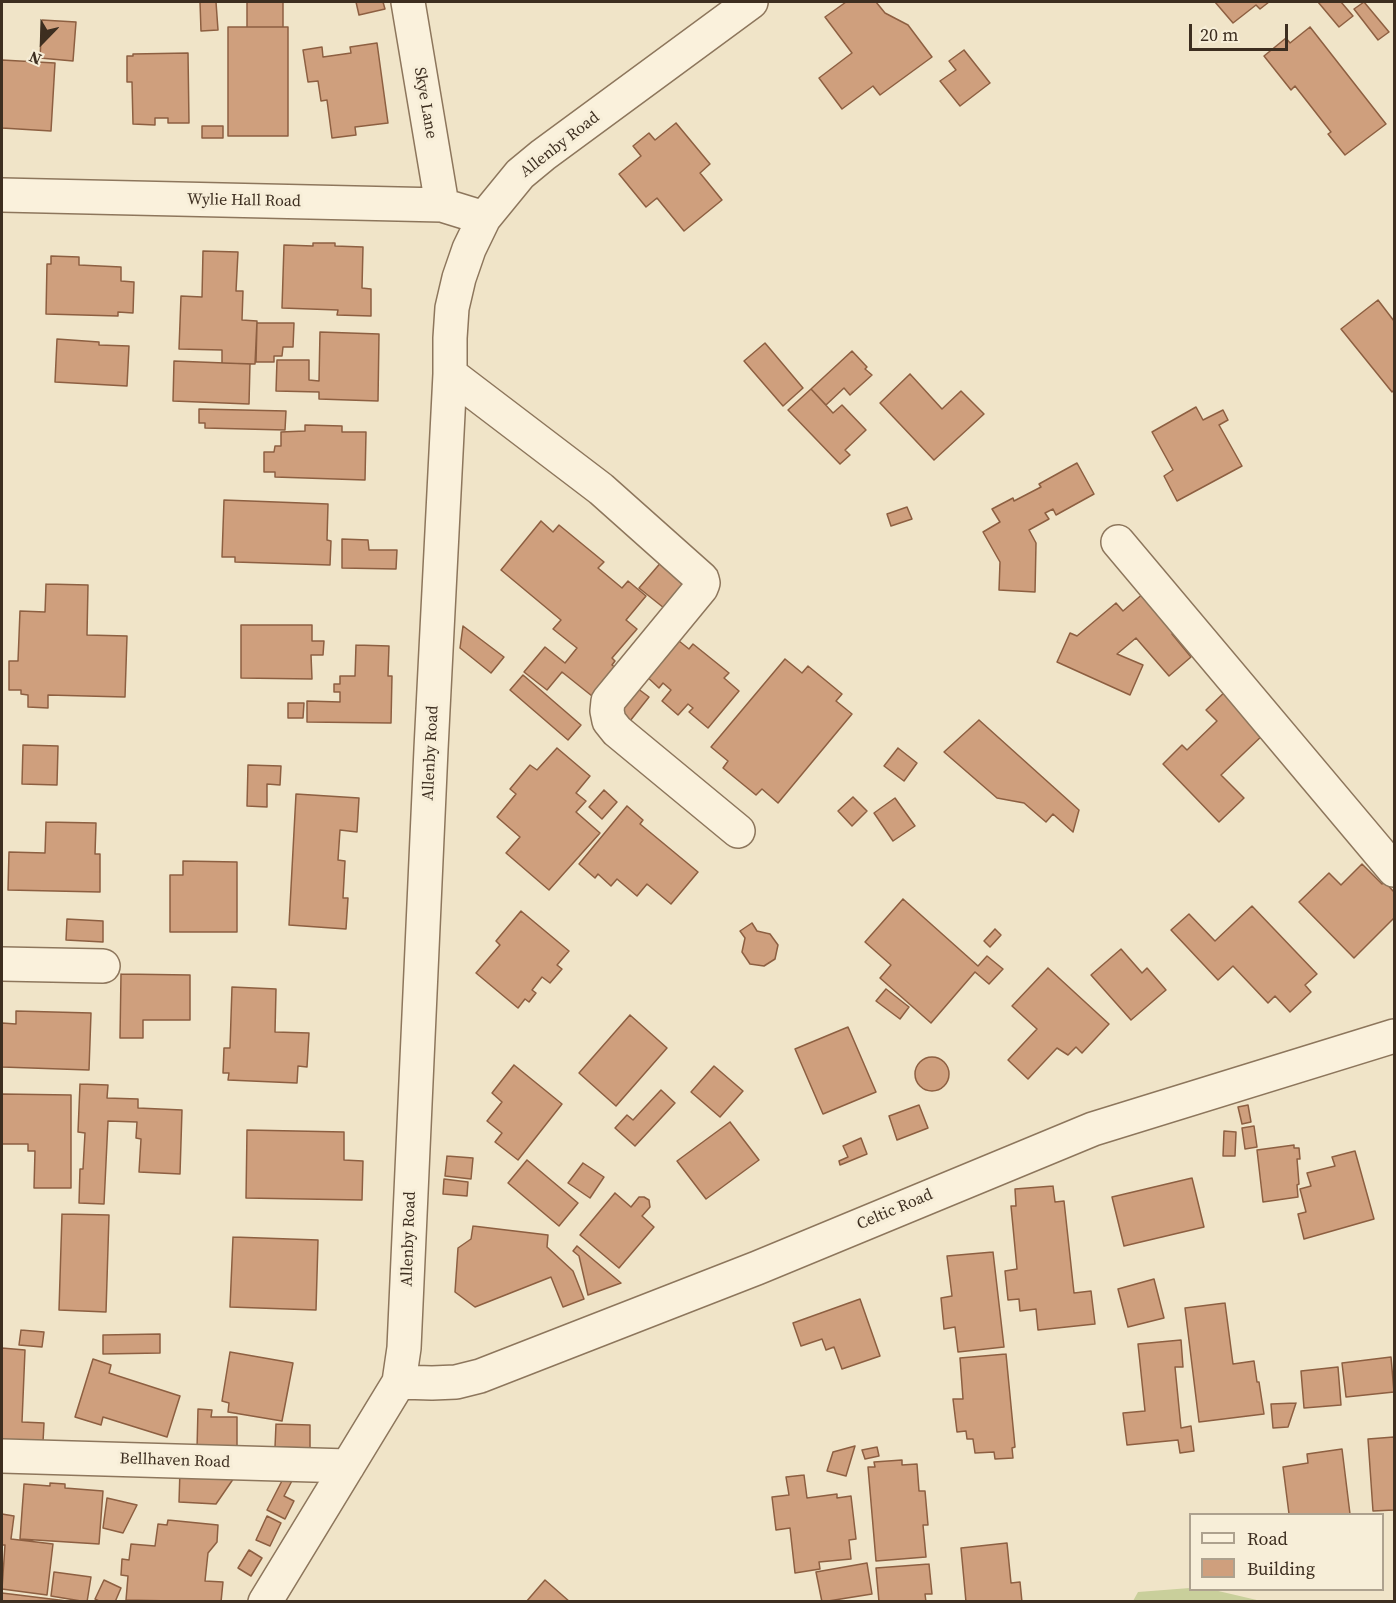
<!DOCTYPE html>
<style>
body{margin:0}
#map{position:relative;width:1396px;height:1603px;overflow:hidden;background:#f0e4c8;font-family:"Source Serif 4",serif}
canvas{display:block}
.frame{position:absolute;inset:0;border:3px solid #3d2e20;pointer-events:none}
.legend{position:absolute;left:1189px;top:1513px;width:195px;height:78px;box-sizing:border-box;background:#f7eed8;border:2px solid #ada18e;margin:0;padding:8px 10px;list-style:none;font-size:18px;color:#3d2e20}
.legend li{display:flex;align-items:center;gap:12px;height:30px}
.legend b{width:30px;border:2px solid #ada18e}
.north{position:absolute;left:12px;top:12px;width:60px;height:60px;-webkit-text-stroke:4px #f7eed8;paint-order:stroke;rotate:203deg;font-size:16px;font-weight:700;line-height:24px;text-align:center;color:#3d2e20}
.north::after{content:'';display:block;margin:auto;width:21px;height:27px;background:#3d2e20;clip-path:polygon(50% 0,100% 100%,50% 72%,0 100%)}
.scale{position:absolute;left:1189px;top:24px;width:99px;height:27px;box-sizing:border-box;border:3px solid #3d2e20;border-top:0;padding-left:8px;font-size:18px;line-height:21px;white-space:nowrap;color:#3d2e20;-webkit-text-stroke:4px #f7eed8;paint-order:stroke}
</style>
<div id="map">
<canvas width="1396" height="1603"></canvas>
<div class="frame"></div>
<ul class="legend">
<li><b style="height:8px;background:#faf1dc"></b>Road</li>
<li><b style="height:16px;background:#cf9f7d"></b>Building</li>
</ul>
<div class="north">N</div>
<div class="scale">20 m</div>
</div>
<script>
const ctx = document.querySelector('canvas').getContext('2d');
ctx.lineJoin = 'round';
function fill(path, color) {
  ctx.fillStyle = color;
  ctx.fill(path, 'evenodd');
}
function poly(rows) {
  const path = new Path2D();
  for (const r of rows) {
    if (r.length === 3) {
      path.moveTo(r[0] + r[2], r[1]);
      path.arc(r[0], r[1], r[2], 0, 2 * Math.PI);
      continue;
    }
    path.moveTo(r[0], r[1]);
    for (let i = 2; i < r.length; i += 2) path.lineTo(r[i], r[i + 1]);
  }
  return path;
}
function trace(path, color, width, dash) {
  ctx.strokeStyle = color;
  ctx.lineWidth = width;
  ctx.lineCap = dash ? 'butt' : 'round';
  ctx.setLineDash(dash || []);
  ctx.stroke(path);
}
function drawText(font, color, halo, rows, align = 'center') {
  ctx.font = font + ' "Source Serif 4",serif';
  ctx.lineWidth = 6;
  ctx.setLineDash([]);
  ctx.textBaseline = 'middle';
  ctx.strokeStyle = halo;
  ctx.fillStyle = color;
  for (const [text, x, y, turn = 0] of rows) {
    ctx.save();
    ctx.translate(x, y);
    ctx.rotate((+turn || 0) * Math.PI / 180);
    ctx.textAlign = isNaN(turn) ? turn : align;
    if (halo) ctx.strokeText(text, 0, 0);
    ctx.fillText(text, 0, 0);
    ctx.restore();
  }
}
fill(poly([
 [1190,1588,1190,1590,1214,1590,1261,1601,1133,1601,1138,1592]
]), '#c9cf9b');
const building = poly([
 [200,2,216,2,218,30,201,31,200,2],
 [247,2,283,2,283,27,247,27,247,2],
 [356,2,383,2,385,9,359,15,356,2],
 [846,2,876,2,885,13,908,25,932,57,880,95,873,86,842,109,819,78,852,53,825,17,846,2],
 [1215,2,1269,2,1260,9,1256,5,1233,23,1215,2],
 [1318,2,1341,2,1353,16,1339,27,1318,2],
 [1364,2,1389,32,1378,40,1354,9,1364,2],
 [42,20,76,22,73,61,40,58,42,20],
 [228,27,288,27,288,136,228,136,228,27],
 [1310,27,1386,124,1345,155,1328,134,1331,132,1295,86,1291,90,1264,56,1286,38,1290,43,1310,27],
 [377,43,388,123,355,127,356,135,332,138,327,100,321,101,318,81,308,82,303,50,322,47,323,57,351,53,350,47,377,43],
 [964,50,990,83,960,106,940,81,956,70,949,61,964,50],
 [188,53,189,123,168,123,168,118,155,118,155,125,133,124,132,82,127,82,127,56,133,56,133,54,188,53],
 [2,60,55,63,51,131,2,128,2,60],
 [676,123,710,164,700,173,722,200,684,231,657,198,646,207,619,174,641,156,633,146,649,133,655,140,676,123],
 [202,126,223,126,223,138,202,138,202,126],
 [313,243,335,243,335,246,363,247,362,288,371,289,371,316,337,315,338,310,282,308,284,245,313,246,313,243],
 [203,251,238,252,236,291,243,291,242,320,257,321,255,364,222,363,222,350,179,349,181,296,202,297,203,251],
 [51,256,79,257,79,265,121,267,121,281,134,282,133,313,118,312,118,316,46,314,47,264,51,264,51,256],
 [1378,300,1394,321,1394,390,1392,392,1341,329,1378,300],
 [257,323,294,323,293,347,283,347,282,356,274,356,274,362,256,362,257,323],
 [320,332,379,334,378,401,319,399,319,392,276,391,277,360,309,360,309,380,319,381,320,332],
 [57,339,99,342,99,345,129,346,127,386,55,382,57,339],
 [765,343,803,388,783,406,744,361,765,343],
 [852,351,867,367,865,369,872,375,850,395,844,388,826,405,811,389,852,351],
 [174,361,250,364,249,404,173,401,174,361],
 [910,374,942,409,961,391,984,414,934,460,880,403,910,374],
 [811,389,833,413,842,405,866,430,845,450,850,455,840,464,788,410,811,389],
 [1196,407,1203,420,1223,410,1228,420,1219,425,1242,466,1177,501,1164,476,1173,470,1152,432,1196,407],
 [199,409,286,411,285,430,205,428,205,423,199,423,199,409],
 [305,425,342,426,342,432,366,432,365,480,275,477,275,472,264,472,264,452,274,452,275,446,281,446,281,432,305,431,305,425],
 [1077,463,1094,494,1056,515,1053,509,1045,513,1049,519,1029,530,1036,543,1035,592,999,590,1000,562,983,532,1000,522,992,509,1013,498,1014,501,1041,487,1039,484,1077,463],
 [224,500,328,504,327,540,331,541,330,565,235,562,235,557,222,557,224,500],
 [907,507,912,519,891,526,887,514,907,507],
 [541,521,553,532,559,525,604,562,598,568,622,588,628,581,646,596,626,620,637,629,612,658,615,661,612,665,621,672,597,700,562,672,547,690,524,672,545,647,565,663,577,648,553,629,561,620,501,570,541,521],
 [342,539,368,540,369,550,397,550,396,569,342,568,342,539],
 [663,560,692,584,669,612,639,588,663,560],
 [46,584,88,585,87,635,127,636,125,697,48,695,48,708,28,707,28,695,21,694,21,690,9,690,9,661,18,661,20,611,45,612,46,584],
 [1145,592,1177,629,1172,634,1191,657,1169,676,1136,638,1117,654,1143,665,1130,695,1057,662,1070,633,1077,636,1116,603,1123,611,1145,592],
 [241,625,312,625,312,641,324,641,323,655,311,655,312,679,241,678,241,625],
 [463,626,504,657,491,673,460,648,463,626],
 [674,637,689,649,693,644,729,673,724,678,739,691,708,728,689,712,693,708,688,704,678,715,662,701,671,690,663,683,659,688,644,674,674,637],
 [356,645,389,646,388,676,392,676,391,723,307,722,307,701,340,702,340,692,334,692,334,684,340,684,340,676,355,676,356,645],
 [785,659,802,673,808,666,842,694,836,701,852,714,778,803,762,789,756,795,723,768,728,761,711,747,785,659],
 [523,675,581,725,568,740,510,690,523,675],
 [633,685,649,697,630,721,616,710,633,685],
 [1231,686,1266,732,1221,775,1244,798,1219,822,1163,764,1182,745,1187,750,1217,721,1206,710,1231,686],
 [288,703,304,703,303,718,288,718,288,703],
 [979,720,1079,810,1073,832,1053,814,1046,822,1024,803,997,798,944,752,979,720],
 [23,745,58,746,57,785,22,784,23,745],
 [557,748,590,776,576,793,586,801,576,812,600,833,549,890,506,853,520,837,497,817,516,794,510,789,530,765,537,770,557,748],
 [898,748,917,763,904,781,884,766,898,748],
 [248,765,281,766,280,785,267,784,267,807,247,806,248,765],
 [604,790,617,802,602,819,589,807,604,790],
 [296,794,359,798,357,832,340,830,338,860,345,861,343,898,348,898,346,929,289,925,296,794],
 [853,797,867,811,852,826,838,811,853,797],
 [895,798,915,826,893,841,874,813,895,798],
 [627,806,643,820,640,824,698,872,671,904,647,884,637,896,617,879,611,886,598,874,595,878,579,864,627,806],
 [46,822,96,823,95,854,100,854,100,892,8,890,9,852,45,853,46,822],
 [183,861,237,862,237,932,170,932,170,875,183,875,183,861],
 [1362,864,1382,884,1384,881,1394,892,1394,918,1354,958,1299,902,1329,873,1341,885,1362,864],
 [903,899,978,966,987,956,1003,969,989,984,975,972,931,1023,880,978,891,965,865,942,903,899],
 [1252,906,1317,974,1305,985,1311,992,1290,1012,1275,996,1268,1003,1233,966,1218,980,1171,930,1189,914,1215,941,1252,906],
 [521,911,569,951,557,965,562,969,550,983,542,977,532,990,536,993,529,1002,525,999,518,1008,476,973,500,945,496,941,521,911],
 [67,919,103,921,103,942,66,940,67,919],
 [752,923,757,931,770,934,778,945,775,959,764,966,750,964,742,952,745,938,740,931,752,923],
 [995,929,1001,935,990,947,984,941,995,929],
 [1121,949,1142,973,1147,968,1166,990,1131,1020,1091,975,1121,949],
 [1048,968,1109,1024,1082,1053,1076,1047,1068,1055,1057,1048,1028,1079,1008,1060,1037,1029,1012,1006,1048,968],
 [121,974,190,975,190,1020,143,1020,143,1038,120,1038,121,974],
 [232,987,276,989,275,1032,309,1033,307,1067,298,1066,297,1083,228,1080,229,1073,223,1073,224,1048,230,1048,232,987],
 [886,989,909,1007,900,1019,876,1001,886,989],
 [16,1011,91,1013,89,1070,2,1067,2,1023,16,1024,16,1011],
 [630,1015,667,1048,616,1106,579,1073,630,1015],
 [848,1027,876,1092,823,1114,795,1049,848,1027],
 [932,1074,17],
 [514,1065,562,1104,518,1160,495,1142,502,1133,487,1121,502,1102,492,1093,514,1065],
 [714,1066,743,1091,720,1117,691,1092,714,1066],
 [80,1084,108,1085,107,1098,138,1099,138,1108,182,1110,180,1174,139,1172,141,1139,136,1138,137,1122,108,1121,104,1204,79,1203,80,1169,83,1169,85,1133,78,1132,80,1084],
 [661,1090,675,1103,635,1146,615,1128,627,1115,633,1120,661,1090],
 [2,1094,71,1095,71,1188,34,1188,35,1151,28,1151,28,1144,2,1144,2,1094],
 [919,1105,928,1128,897,1140,889,1116,919,1105],
 [1248,1105,1251,1122,1242,1124,1238,1107,1248,1105],
 [730,1122,759,1160,706,1199,677,1161,730,1122],
 [1254,1126,1257,1147,1245,1149,1242,1128,1254,1126],
 [247,1130,344,1132,344,1160,363,1161,362,1200,246,1198,247,1130],
 [1224,1131,1236,1132,1235,1156,1223,1156,1224,1131],
 [861,1138,867,1154,840,1165,839,1161,848,1157,843,1146,861,1138],
 [1294,1145,1294,1148,1299,1148,1300,1159,1297,1159,1299,1184,1297,1185,1298,1197,1263,1202,1257,1150,1294,1145],
 [1355,1151,1374,1219,1304,1239,1298,1214,1306,1212,1300,1189,1311,1186,1307,1173,1335,1166,1332,1157,1355,1151],
 [447,1156,473,1158,471,1179,445,1176,447,1156],
 [527,1160,578,1203,559,1226,508,1183,527,1160],
 [583,1163,604,1177,590,1198,568,1183,583,1163],
 [1192,1178,1204,1227,1124,1246,1112,1197,1192,1178],
 [444,1179,468,1182,467,1196,443,1194,444,1179],
 [1053,1186,1055,1202,1064,1201,1074,1293,1091,1291,1095,1324,1038,1330,1036,1309,1020,1311,1019,1299,1008,1300,1005,1271,1017,1269,1011,1206,1016,1206,1015,1189,1053,1186],
 [615,1193,631,1207,639,1197,644,1197,649,1200,650,1207,642,1216,654,1227,619,1268,580,1235,615,1193],
 [62,1214,109,1215,106,1312,59,1310,62,1214],
 [473,1226,548,1235,547,1247,573,1271,584,1299,563,1307,551,1277,475,1307,455,1292,458,1248,471,1239,473,1226],
 [233,1237,318,1240,316,1310,230,1307,233,1237],
 [577,1246,621,1283,588,1295,579,1256,573,1251,577,1246],
 [993,1252,1004,1347,958,1352,955,1327,944,1329,941,1298,952,1296,947,1256,993,1252],
 [1154,1279,1164,1318,1128,1327,1118,1289,1154,1279],
 [860,1299,880,1356,842,1369,834,1347,826,1350,822,1339,801,1346,793,1323,860,1299],
 [1225,1303,1233,1364,1254,1361,1257,1382,1259,1382,1264,1414,1199,1422,1185,1308,1225,1303],
 [21,1330,44,1332,42,1347,19,1345,21,1330],
 [160,1334,160,1353,103,1354,103,1335,160,1334],
 [1181,1340,1183,1367,1175,1367,1181,1428,1191,1426,1194,1451,1180,1453,1178,1440,1127,1445,1123,1413,1145,1411,1138,1344,1181,1340],
 [2,1348,25,1350,22,1422,44,1423,43,1442,2,1440,2,1348],
 [230,1352,293,1363,282,1421,228,1412,229,1403,222,1401,230,1352],
 [1006,1354,1015,1447,1012,1448,1013,1458,995,1459,994,1452,975,1453,973,1439,967,1439,966,1431,957,1432,953,1399,963,1399,960,1358,1006,1354],
 [1391,1357,1394,1392,1346,1397,1342,1363,1391,1357],
 [93,1359,111,1365,109,1373,180,1396,167,1437,103,1417,101,1425,75,1417,93,1359],
 [1338,1367,1341,1405,1304,1408,1301,1371,1338,1367],
 [1296,1403,1288,1427,1273,1428,1271,1404,1296,1403],
 [198,1409,212,1410,211,1417,237,1417,237,1450,197,1449,198,1409],
 [276,1424,310,1425,310,1448,275,1447,276,1424],
 [1394,1437,1394,1510,1373,1511,1368,1439,1394,1437],
 [855,1446,846,1476,827,1471,833,1452,855,1446],
 [877,1447,879,1456,865,1459,862,1450,877,1447],
 [1342,1449,1350,1514,1289,1514,1283,1467,1308,1463,1307,1454,1342,1449],
 [902,1460,902,1465,917,1464,919,1491,925,1491,928,1525,923,1525,926,1557,876,1561,868,1467,875,1467,874,1462,902,1460],
 [180,1470,238,1472,216,1504,179,1502,180,1470],
 [286,1473,294,1477,284,1496,294,1501,285,1519,267,1510,286,1473],
 [804,1475,807,1498,837,1494,837,1498,851,1496,856,1539,849,1540,851,1559,819,1562,820,1569,795,1573,790,1528,776,1530,772,1497,789,1495,786,1477,804,1475],
 [50,1483,65,1484,65,1488,103,1491,99,1544,20,1539,24,1484,50,1486,50,1483],
 [107,1498,137,1505,123,1533,103,1528,107,1498],
 [2,1514,14,1516,11,1539,53,1544,47,1595,2,1589,5,1545,2,1545,2,1514],
 [267,1516,281,1523,270,1546,256,1540,267,1516],
 [168,1520,218,1525,217,1542,208,1553,205,1581,223,1582,221,1602,126,1600,128,1576,121,1575,122,1559,129,1560,131,1544,155,1546,158,1524,167,1525,168,1520],
 [1007,1543,1011,1583,1020,1582,1022,1602,966,1602,961,1548,1007,1543],
 [249,1550,262,1558,251,1576,238,1568,249,1550],
 [867,1563,872,1594,822,1602,816,1572,867,1563],
 [929,1564,932,1594,925,1594,926,1602,879,1602,876,1568,929,1564],
 [54,1572,91,1577,87,1602,51,1596,54,1572],
 [104,1580,121,1588,115,1602,101,1602,95,1599,104,1580],
 [545,1580,570,1602,526,1602,545,1580],
 [2,1593,67,1601,67,1602,2,1602,2,1593]
]);
fill(building, '#cf9f7d');
trace(building, '#8d5f41', 1.5);
const minor = poly([
 [408,2,442,205],
 [2,195,442,205,484,218],
 [450,374,601,489,702,579,703,583,701,588,608,701,607,711,609,721,617,731,738,831],
 [1118,542,1394,870],
 [2,964,103,966],
 [399,1382,432,1383,456,1382,480,1376,757,1268,1093,1129,1394,1036],
 [2,1456,348,1466],
 [265,1602,399,1382,404,1348,431,749,450,374,450,338,452,308,459,278,469,249,484,218,520,174,543,155,751,2]
]);
trace(minor, '#8d765c', 36);
trace(minor, '#faf1dc', 33);
drawText('16px', '#3d2e20', '#f7eed8', [
 ["Skye Lane",425,103,80],
 ["Allenby Road",560,145,-38],
 ["Wylie Hall Road",244,201,1],
 ["Allenby Road",431,753,-87],
 ["Celtic Road",895,1210,-23],
 ["Allenby Road",409,1239,-88],
 ["Bellhaven Road",175,1461,2]
]);
</script>
